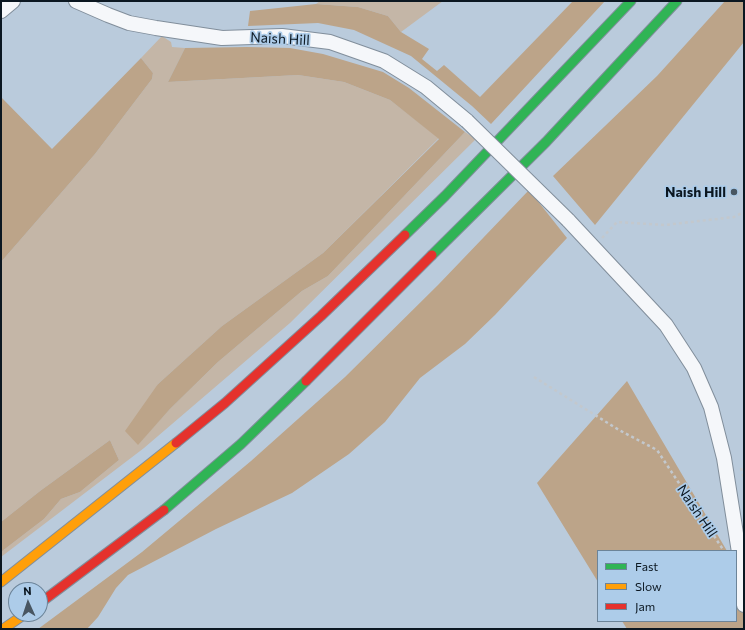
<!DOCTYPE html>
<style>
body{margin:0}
#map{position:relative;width:745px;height:630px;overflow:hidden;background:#bacbdc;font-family:Commissioner,sans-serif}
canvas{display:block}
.frame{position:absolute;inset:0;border:2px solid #0b1721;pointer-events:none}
.legend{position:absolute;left:597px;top:550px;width:140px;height:72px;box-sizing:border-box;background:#adcce9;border:1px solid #6c8499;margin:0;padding:5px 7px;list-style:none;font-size:12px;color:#0b1721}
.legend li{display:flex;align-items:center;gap:8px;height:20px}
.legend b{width:20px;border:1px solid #6c8499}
.north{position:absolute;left:8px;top:582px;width:40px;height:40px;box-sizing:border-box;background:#adcce9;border:1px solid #6c8499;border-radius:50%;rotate:357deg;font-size:11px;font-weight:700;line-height:16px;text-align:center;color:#0b1721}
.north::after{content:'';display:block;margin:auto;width:14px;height:18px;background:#485662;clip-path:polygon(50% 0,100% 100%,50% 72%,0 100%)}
</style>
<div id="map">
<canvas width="745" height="630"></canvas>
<div class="frame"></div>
<ul class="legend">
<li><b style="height:5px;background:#30b455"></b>Fast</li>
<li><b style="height:5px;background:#ff9f0a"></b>Slow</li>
<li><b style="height:5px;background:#e5322d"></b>Jam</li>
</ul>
<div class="north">N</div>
</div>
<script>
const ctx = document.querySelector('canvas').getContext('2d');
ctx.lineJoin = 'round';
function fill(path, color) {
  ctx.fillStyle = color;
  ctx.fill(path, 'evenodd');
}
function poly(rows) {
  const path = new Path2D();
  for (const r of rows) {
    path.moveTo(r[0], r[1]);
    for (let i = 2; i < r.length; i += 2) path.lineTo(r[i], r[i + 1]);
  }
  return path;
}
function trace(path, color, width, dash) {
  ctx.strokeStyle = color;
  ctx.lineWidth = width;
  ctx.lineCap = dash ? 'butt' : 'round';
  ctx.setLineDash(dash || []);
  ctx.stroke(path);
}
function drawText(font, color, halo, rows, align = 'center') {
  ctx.font = font + ' Commissioner,sans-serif';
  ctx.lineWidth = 3.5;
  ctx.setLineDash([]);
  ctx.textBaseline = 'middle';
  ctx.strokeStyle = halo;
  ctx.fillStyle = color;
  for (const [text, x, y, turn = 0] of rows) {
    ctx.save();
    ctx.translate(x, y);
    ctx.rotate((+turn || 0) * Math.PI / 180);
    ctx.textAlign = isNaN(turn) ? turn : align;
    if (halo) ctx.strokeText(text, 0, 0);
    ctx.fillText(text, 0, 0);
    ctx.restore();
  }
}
fill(poly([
 [320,1,443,1,401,32,388,16,358,7,316,4],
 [162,36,171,42,172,47,185,48,168,82,298,75,344,82,390,100,439,138,323,253,222,326,158,384,138,444,170,409,218,362,302,291,328,276,465,132,476,139,290,323,144,448,1,557,1,552,44,519,61,499,80,492,119,460,110,440,40,491,1,522,1,262,95,154,152,79,153,73,141,58]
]), '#c4b6a7');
fill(poly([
 [573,1,605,1,491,124,472,106,411,56,354,30,318,23,248,26,250,11,316,4,358,7,388,16,401,32,429,49,422,59,437,71,444,65,480,97],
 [725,1,744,1,744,42,595,225,553,176,657,76],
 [247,47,290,48,323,54,383,72,409,88,465,132,328,276,302,291,218,362,170,409,138,445,125,431,158,384,222,326,323,253,439,139,390,100,344,82,298,75,168,82,185,48],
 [141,58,153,73,152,79,95,154,1,262,1,97,52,149],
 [529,190,567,238,495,315,465,344,420,378,385,422,349,454,292,493,216,529,128,575,116,588,98,617,87,629,38,629,142,552,251,461,345,377,438,285],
 [627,381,727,551,598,551,598,582,537,483],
 [110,440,119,460,80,492,61,499,44,519,1,552,1,522,40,491],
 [736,572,744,597,744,629,627,629,622,621,736,621]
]), '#bca489');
const street = poly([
 [76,1,108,15,129,23,156,28,222,38,282,36,330,42,384,61,426,87,467,121],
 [1,11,13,1],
 [568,220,666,325,694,368,711,407,724,458,741,565,744,605]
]);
const fast = poly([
 [405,235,445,196,631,1],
 [432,255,546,142,677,1],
 [164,510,241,444,306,381]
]);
const slow = poly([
 [1,582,176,443],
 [3,629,25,614]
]);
const jam = poly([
 [306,381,432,255],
 [176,443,225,403,321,316,405,235],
 [40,603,164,510]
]);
trace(street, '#818e9b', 16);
trace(fast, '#818e9b', 11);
trace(slow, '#818e9b', 11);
trace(jam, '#818e9b', 11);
trace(poly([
 [602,238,617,222,665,225,734,217,744,212],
 [534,377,619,430,657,450,724,551],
 [741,468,744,479]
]), '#c3c8cd', 2.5, [3, 3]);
trace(street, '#f5f7fa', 14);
trace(fast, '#30b455', 9);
trace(slow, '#ff9f0a', 9);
trace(jam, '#e5322d', 9);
const streetBridge = poly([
 [467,121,568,220]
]);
trace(streetBridge, '#818e9b', 16, []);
trace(streetBridge, '#f5f7fa', 14);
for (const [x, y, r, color] of [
 [734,192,4,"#485662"]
]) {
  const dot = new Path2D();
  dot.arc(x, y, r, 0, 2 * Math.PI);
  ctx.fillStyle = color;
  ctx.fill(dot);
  trace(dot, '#adcce9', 1.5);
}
drawText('14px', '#0b1721', '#adcce9', [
 ["Naish Hill",280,39,3],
 ["Naish Hill",697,511,56]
]);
drawText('bold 14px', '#0b1721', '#adcce9', [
 ["Naish Hill",726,192]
], 'right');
</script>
